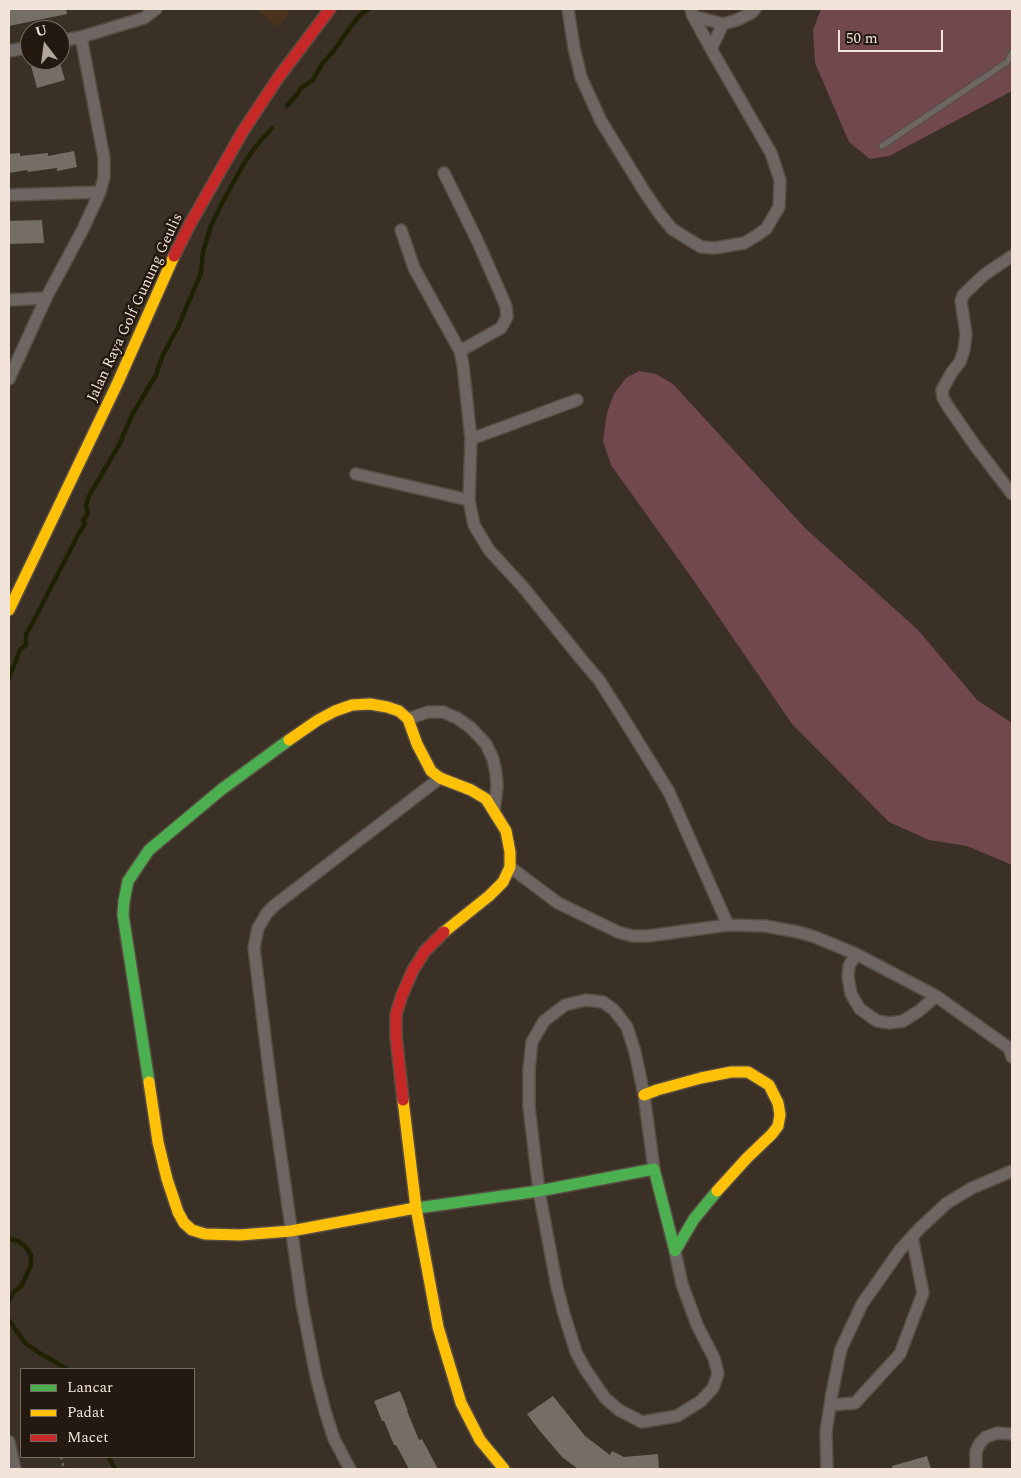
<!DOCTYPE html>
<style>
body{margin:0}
#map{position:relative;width:1021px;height:1478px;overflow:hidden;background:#3b3025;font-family:Spectral,serif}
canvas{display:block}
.frame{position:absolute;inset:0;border:10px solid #f2e4d9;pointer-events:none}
.legend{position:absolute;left:20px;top:1368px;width:175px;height:90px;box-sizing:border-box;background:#231911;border:1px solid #766a61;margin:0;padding:6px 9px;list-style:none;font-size:15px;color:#f2e4d9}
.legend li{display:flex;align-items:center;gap:10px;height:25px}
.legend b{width:25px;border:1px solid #766a61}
.north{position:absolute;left:20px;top:20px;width:50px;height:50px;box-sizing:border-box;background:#231911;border:1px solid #766a61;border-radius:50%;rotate:345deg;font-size:14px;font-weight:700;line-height:20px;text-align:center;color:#f2e4d9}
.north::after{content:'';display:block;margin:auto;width:18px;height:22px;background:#b2a59a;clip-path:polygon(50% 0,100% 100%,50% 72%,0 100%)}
.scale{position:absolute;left:838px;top:30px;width:105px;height:22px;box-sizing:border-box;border:2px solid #f2e4d9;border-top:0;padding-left:6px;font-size:15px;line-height:18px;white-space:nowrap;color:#f2e4d9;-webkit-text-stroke:4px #231911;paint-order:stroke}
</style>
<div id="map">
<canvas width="1021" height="1478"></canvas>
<div class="frame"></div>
<ul class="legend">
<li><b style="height:6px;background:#4caf50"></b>Lancar</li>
<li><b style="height:6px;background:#ffc107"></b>Padat</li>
<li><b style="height:6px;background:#c62828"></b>Macet</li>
</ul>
<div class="north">U</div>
<div class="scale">50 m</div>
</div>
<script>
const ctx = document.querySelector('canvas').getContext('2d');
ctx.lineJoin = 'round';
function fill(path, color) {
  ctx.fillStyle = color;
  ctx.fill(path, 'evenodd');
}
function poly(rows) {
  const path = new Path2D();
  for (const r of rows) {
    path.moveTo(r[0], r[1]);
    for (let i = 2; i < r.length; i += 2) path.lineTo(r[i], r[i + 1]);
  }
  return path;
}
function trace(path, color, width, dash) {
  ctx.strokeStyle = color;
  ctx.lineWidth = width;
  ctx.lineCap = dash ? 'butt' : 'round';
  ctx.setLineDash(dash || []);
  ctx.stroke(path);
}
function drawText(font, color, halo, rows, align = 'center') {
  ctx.font = font + ' Spectral,serif';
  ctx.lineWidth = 5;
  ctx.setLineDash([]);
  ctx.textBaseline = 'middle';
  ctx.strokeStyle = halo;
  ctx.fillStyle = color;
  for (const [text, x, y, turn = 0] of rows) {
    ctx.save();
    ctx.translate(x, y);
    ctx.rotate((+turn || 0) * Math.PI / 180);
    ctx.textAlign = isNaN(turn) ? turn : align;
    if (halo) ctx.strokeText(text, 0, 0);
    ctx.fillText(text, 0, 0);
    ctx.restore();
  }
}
fill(poly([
 [257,9,292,9,278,27]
]), '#4b331e');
fill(poly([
 [821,9,1012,9,1012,91,889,156,870,159,849,142,815,63,813,30],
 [639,371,656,374,673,384,805,528,918,630,977,700,1012,723,1012,865,967,846,929,840,889,822,792,724,694,581,611,465,603,441,607,413,614,394,626,378]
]), '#71484e');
trace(poly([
 [287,106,297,94,301,88,313,80,322,64,332,53,349,29,361,14,369,9],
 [9,678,20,650,26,645,26,634,31,626,79,533,85,524,83,520,88,514,86,506,89,496,119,445,132,415,156,375,163,355,178,327,201,273,203,252,211,226,221,205,243,165,256,146,272,128],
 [9,1239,18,1241,25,1246,31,1255,31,1265,22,1285,13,1293,9,1300],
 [9,1320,25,1343,41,1354,67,1369],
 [109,1457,115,1469]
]), '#1f2103', 4.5);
fill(poly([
 [9,9,66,9,67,14,9,26],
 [53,60,59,60,65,80,37,88,31,66],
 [74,151,77,167,57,171,57,168,28,172,27,170,9,173,9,154,20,153,20,156,48,153,48,156],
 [42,220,44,243,9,244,9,221],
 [400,1391,408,1411,407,1411,419,1440,422,1439,438,1469,409,1469,396,1445,394,1445,384,1421,382,1421,374,1401],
 [553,1396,585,1436,610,1455,612,1451,624,1457,658,1454,659,1469,578,1469,562,1457,539,1430,527,1414],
 [927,1456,931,1469,892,1469,892,1466]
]), '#756e64');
const lane = poly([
 [882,146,1007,62,1012,53]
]);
const street = poly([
 [568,9,574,48,581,77,601,121,644,191,659,213,672,229,701,247,715,248,744,243,756,236,766,229,779,207,780,180,771,153,711,49,723,24,737,20,751,13,755,9],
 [691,9,693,16,711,49],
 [693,16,723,24],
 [60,41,81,37,144,18,156,9],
 [9,51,30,47],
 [444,173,478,242,506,306,507,317,501,328,460,351],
 [9,195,100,192],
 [401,230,414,268,460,351,463,365,471,439,469,500,474,525,489,550,523,587,582,660,599,680,622,716,669,792,728,925],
 [1012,256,984,275,963,295,961,301,966,334,964,350,960,362,952,372,942,390,943,398,949,408,976,447,1012,494],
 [9,300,46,298],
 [9,379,46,298,83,229,100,192,104,177,104,158,81,37],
 [471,439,577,400],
 [356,474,469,500],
 [408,719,428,712,443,712,457,718,471,728,486,744,493,759,496,773,497,787,494,811],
 [510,867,558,903,618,932,633,936,648,936,728,925,765,926,798,932,815,937,856,954,936,996,1009,1048,1012,1057],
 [856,954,849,966,848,977,851,994,860,1009,877,1021,890,1023,903,1021,919,1011,936,996],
 [654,1169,644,1095,635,1052,627,1027,614,1010,603,1002,586,1000,565,1005,544,1021,532,1042,529,1069,529,1107,539,1191,557,1287,564,1314,576,1352,585,1369,605,1398,619,1410,642,1422,677,1416,701,1401,713,1388,718,1374,714,1358,697,1325,682,1284,675,1251],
 [830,1405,855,1403,900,1354,923,1293,912,1237],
 [9,1442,15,1469],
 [350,1469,334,1439,325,1411,316,1376,302,1304,272,1094,254,948,258,928,267,913,275,905,440,778],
 [827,1469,826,1432,832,1393,841,1349,862,1304,900,1250,920,1228,947,1203,972,1188,1012,1171],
 [976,1469,976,1451,980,1443,986,1437,997,1433,1012,1434]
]);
const fast = poly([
 [149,1082,123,915,124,901,128,881,149,850,222,789,289,740],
 [410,1209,539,1191,654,1169,675,1251,694,1219,717,1191]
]);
const slow = poly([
 [9,610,118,382,174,256],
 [289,740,318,720,335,711,352,705,370,704,387,707,399,711,408,719,417,744,431,771,440,778,471,790,486,799,506,831,510,852,510,867,503,882,489,896,444,932],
 [149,1082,158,1142,167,1179,178,1212,184,1223,192,1230,205,1234,240,1235,291,1231,410,1209],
 [644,1095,657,1090,701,1078,731,1072,748,1072,769,1085,778,1103,780,1115,778,1126,772,1134,747,1158,717,1191],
 [403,1100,416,1208,438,1327,461,1403,480,1440,504,1469]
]);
const jam = poly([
 [174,256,190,224,243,131,278,78,330,9],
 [403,1100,396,1036,396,1014,402,995,413,970,425,951,444,932]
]);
trace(lane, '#574d43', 8);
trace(street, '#574d43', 14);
trace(fast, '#574d43', 14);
trace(slow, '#574d43', 14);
trace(jam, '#574d43', 14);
trace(poly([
 [61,1457,64,1469]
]), '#746d68', 2.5, [2.5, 4]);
trace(lane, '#6d6662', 5.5);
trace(street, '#6d6662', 11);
trace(fast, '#4caf50', 11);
trace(slow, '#ffc107', 11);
trace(jam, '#c62828', 11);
drawText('15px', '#f2e4d9', '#231911', [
 ["Jalan Raya Golf Gunung Geulis",136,308,-65]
]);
</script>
